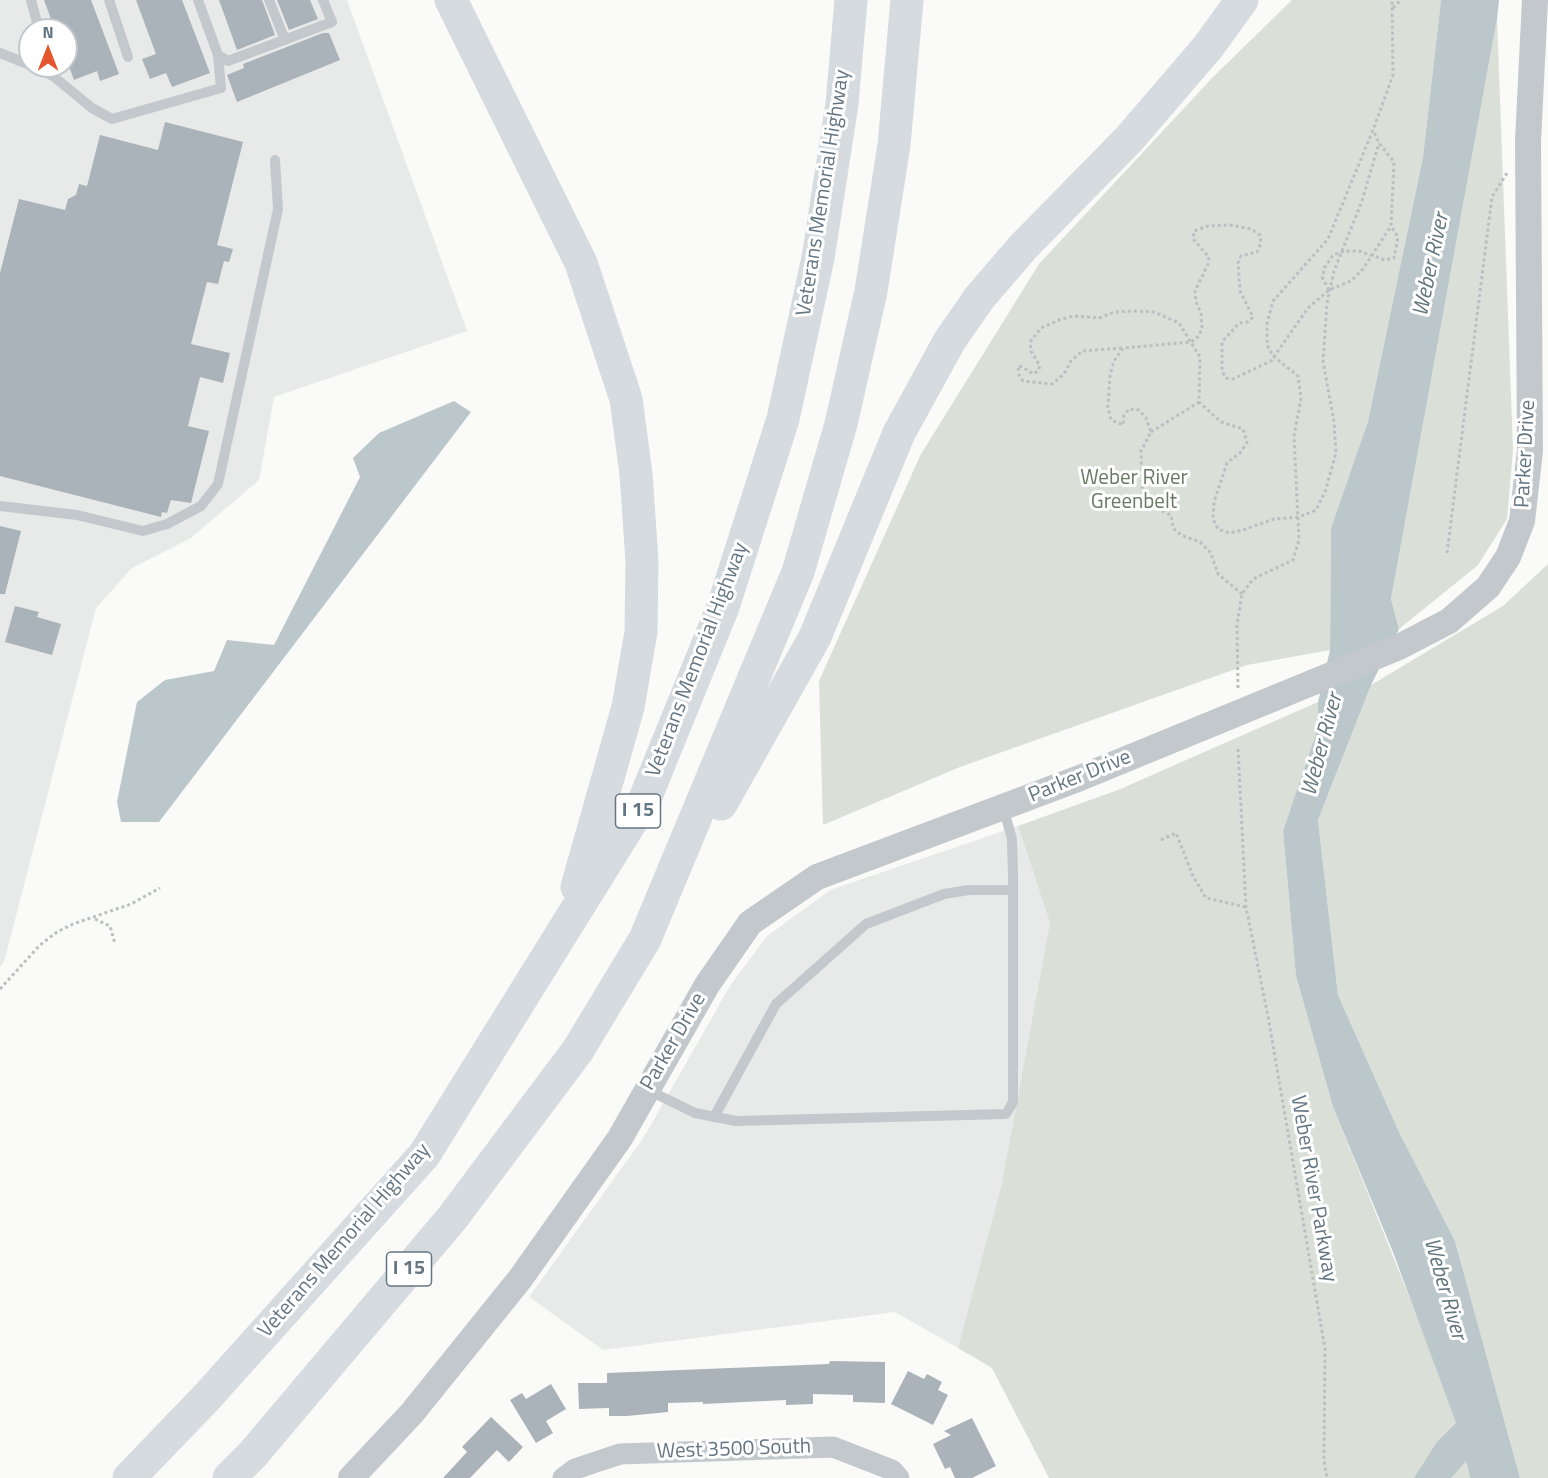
<!DOCTYPE html>
<style>
body{margin:0}
#map{position:relative;width:1548px;height:1478px;overflow:hidden;background:#fafaf8;font-family:"Titillium Web",sans-serif}
canvas{display:block}
.north{position:absolute;left:18px;top:18px;width:60px;height:60px;box-sizing:border-box;background:#fff;border:2px solid #c1c8cd;border-radius:50%;rotate:0deg;font-size:16px;font-weight:700;line-height:24px;text-align:center;color:#657683}
.north::after{content:'';display:block;margin:auto;width:21px;height:27px;background:#e4572e;clip-path:polygon(50% 0,100% 100%,50% 72%,0 100%)}
</style>
<div id="map">
<canvas width="1548" height="1478"></canvas>
<div class="north">N</div>
</div>
<script>
const ctx = document.querySelector('canvas').getContext('2d');
ctx.lineJoin = 'round';
function fill(path, color) {
  ctx.fillStyle = color;
  ctx.fill(path, 'evenodd');
}
function poly(rows) {
  const path = new Path2D();
  for (const r of rows) {
    path.moveTo(r[0], r[1]);
    for (let i = 2; i < r.length; i += 2) path.lineTo(r[i], r[i + 1]);
  }
  return path;
}
function trace(path, color, width, dash) {
  ctx.strokeStyle = color;
  ctx.lineWidth = width;
  ctx.lineCap = dash ? 'butt' : 'round';
  ctx.setLineDash(dash || []);
  ctx.stroke(path);
}
function drawText(font, color, halo, rows, align = 'center') {
  ctx.font = font + ' "Titillium Web",sans-serif';
  ctx.lineWidth = 6;
  ctx.setLineDash([]);
  ctx.textBaseline = 'middle';
  ctx.strokeStyle = halo;
  ctx.fillStyle = color;
  for (const [text, x, y, turn = 0] of rows) {
    ctx.save();
    ctx.translate(x, y);
    ctx.rotate((+turn || 0) * Math.PI / 180);
    ctx.textAlign = isNaN(turn) ? turn : align;
    if (halo) ctx.strokeText(text, 0, 0);
    ctx.fillText(text, 0, 0);
    ctx.restore();
  }
}
fill(poly([
 [0,0,347,0,467,331,274,397,259,480,191,538,132,568,96,608,4,962,0,967],
 [30,30,66,30,66,66,30,66],
 [1018,826,1050,923,1006,1189,958,1348,895,1312,603,1350,529,1297,644,1137,730,986,766,937,830,890]
]), '#e8e9e9');
fill(poly([
 [1292,0,1441,0,1423,157,1368,421,1331,528,1330,650,1247,665,960,767,823,825,819,681,921,454,1039,264,1213,77],
 [1497,19,1513,450,1507,519,1478,565,1399,629,1391,599],
 [1548,564,1548,1478,1520,1478,1455,1241,1399,1132,1338,995,1318,820,1371,685,1503,606],
 [1318,702,1318,728,1283,831,1296,976,1333,1107,1417,1316,1456,1423,1470,1478,1049,1478,992,1368,958,1348,1002,1184,1050,923,1018,826,1118,790]
]), '#dadfd7');
fill(poly([
 [1441,0,1499,0,1497,19,1391,599,1399,629,1371,685,1318,820,1338,995,1399,1132,1455,1241,1520,1478,1470,1478,1466,1461,1451,1478,1414,1478,1437,1442,1456,1423,1393,1252,1333,1107,1296,976,1283,831,1318,728,1318,702,1330,650,1331,528,1368,421,1423,157],
 [454,401,471,412,159,822,121,822,117,802,137,702,165,680,214,671,227,640,274,645,360,477,353,458,379,433]
]), '#bbc7cb');
fill(poly([
 [44,0,91,0,119,74,100,81,97,71,74,80,66,58,66,30,55,30],
 [136,0,182,0,210,73,172,87,166,73,150,79,142,59,156,54],
 [219,0,262,0,275,35,237,50],
 [277,0,310,0,318,19,289,30],
 [323,33,329,33,340,60,237,102,227,75,244,68,243,64],
 [165,122,243,142,217,245,233,249,229,262,224,261,218,284,207,282,191,344,230,353,223,383,200,377,188,426,209,431,191,503,171,500,167,513,162,512,161,517,0,476,0,273,19,199,65,210,68,199,76,195,79,184,87,186,100,135,158,150],
 [0,526,21,531,5,594,0,594],
 [15,606,39,612,37,617,61,624,52,655,5,642],
 [830,1361,885,1362,885,1403,853,1402,853,1395,813,1394,813,1404,786,1405,786,1400,703,1404,703,1402,668,1403,668,1412,627,1416,609,1416,609,1408,579,1409,578,1383,607,1383,607,1373,829,1364],
 [908,1371,924,1379,927,1374,942,1382,938,1390,948,1395,933,1425,891,1404],
 [551,1384,566,1409,546,1421,553,1433,536,1443,510,1400,522,1393,526,1399],
 [491,1417,523,1447,509,1462,497,1450,470,1478,443,1478,467,1452,462,1447],
 [972,1418,996,1466,972,1478,955,1478,950,1467,945,1469,933,1444,951,1435,944,1431]
]), '#aab3b9');
trace(poly([
 [1393,8,1401,0],
 [1329,290,1322,277,1325,267,1333,255,1344,251,1359,251,1385,260,1394,258,1398,237,1391,226],
 [1122,348,1082,351,1071,361,1064,374,1052,384,1023,381,1019,375,1018,366,1023,367,1033,374,1038,371,1040,366,1031,351,1030,342,1041,328,1059,320,1073,316,1099,318,1114,312,1135,311,1154,312,1179,323,1200,357,1199,402,1221,422,1243,429,1247,442,1241,452,1227,463,1214,502,1213,519,1218,529,1229,533,1243,530,1274,519,1299,517,1316,510,1325,492,1336,453,1334,422,1323,361,1327,303,1334,271,1362,201,1379,143],
 [1151,432,1199,402],
 [1447,553,1492,197,1507,173],
 [1242,594,1218,574,1211,553,1200,542,1181,535,1173,528,1171,515,1151,506,1143,499,1141,451,1151,432,1146,418,1139,410,1129,409,1124,415,1123,425,1111,420,1108,407,1110,375,1114,361,1123,348,1191,342,1199,336,1202,328,1201,313,1196,302,1195,291,1208,264,1209,257,1193,239,1194,231,1208,226,1230,225,1251,229,1260,235,1261,243,1257,252,1241,256,1238,263,1240,291,1253,317,1248,322,1239,323,1222,342,1222,371,1226,378,1233,379,1271,361,1308,308,1329,290,1351,281,1363,269,1391,226,1394,162,1379,143,1373,130],
 [1238,688,1237,625,1242,594,1253,579,1293,560,1299,540,1294,436,1301,398,1298,376,1273,356,1267,345,1267,323,1273,301,1328,239,1373,130,1393,75,1392,0],
 [1238,749,1246,907,1268,1016,1325,1349,1324,1460,1327,1478],
 [1161,840,1176,833,1193,876,1206,898,1246,907],
 [95,919,110,926,115,944],
 [0,989,40,945,57,932,73,924,131,904,160,888]
]), '#bbbfc2', 3, [3, 3]);
trace(poly([
 [31,0,39,30],
 [109,0,128,57],
 [269,0,285,40],
 [0,53,30,65],
 [218,55,228,61,332,22,323,0],
 [33,66,53,76,92,108,112,119,221,88,218,55,198,0],
 [0,506,77,515,143,531,167,524,201,506,218,484,278,209,275,160],
 [648,1090,695,1113,736,1121,1006,1114,1013,1102,1013,876,1012,839,1003,807],
 [714,1117,776,1004,866,924,944,894,969,890,1013,890]
]), '#c3c8cc', 10);
trace(poly([
 [563,1478,575,1469,620,1454,833,1447,892,1470,899,1478]
]), '#c3c8cc', 21);
trace(poly([
 [351,1478,412,1413,520,1279,620,1138,707,985,750,923,817,877,1080,778,1399,647,1449,621,1488,587,1508,557,1522,521,1530,451,1528,141,1535,0]
]), '#c3c8cc', 26);
trace(poly([
 [451,0,581,263,626,399,636,474,642,561,641,632,628,707,577,887],
 [721,804,815,637,899,433,950,340,980,297,1023,247,1129,139,1208,47,1242,0],
 [129,1478,206,1398,424,1155,644,801,723,607,783,419,818,258,842,104,851,0],
 [229,1478,253,1454,453,1217,578,1050,645,939,798,572,841,424,871,291,894,145,907,0]
]), '#d6dbdf', 33);
for (const [x, y, w] of [
 [638,811,45],
 [409,1269,45]
]) {
  const box = new Path2D();
  box.roundRect(x - w / 2, y - 17, w, 34, 4.5);
  ctx.fillStyle = '#fff';
  ctx.fill(box);
  trace(box, '#657683', 1.5);
}
drawText('bold 20px', '#657683', null, [
 ["I 15",638,811],
 ["I 15",409,1269]
]);
drawText('21px', '#657683', '#fff', [
 ["Veterans Memorial Highway",824,193,-81],
 ["Parker Drive",1526,454,-87],
 ["Veterans Memorial Highway",698,660,-69],
 ["Parker Drive",1080,777,-22],
 ["Parker Drive",674,1042,-60],
 ["Weber River Parkway",1313,1189,80],
 ["Veterans Memorial Highway",345,1241,-49],
 ["West 3500 South",734,1450,-2]
]);
drawText('21px', '#687a64', '#fff', [
 ["Weber River",1134,479],
 ["Greenbelt",1134,503]
]);
drawText('italic 22px', '#60757c', '#fff', [
 ["Weber River",1432,265,-78],
 ["Weber River",1323,745,-75],
 ["Weber River",1444,1289,74]
]);
</script>
